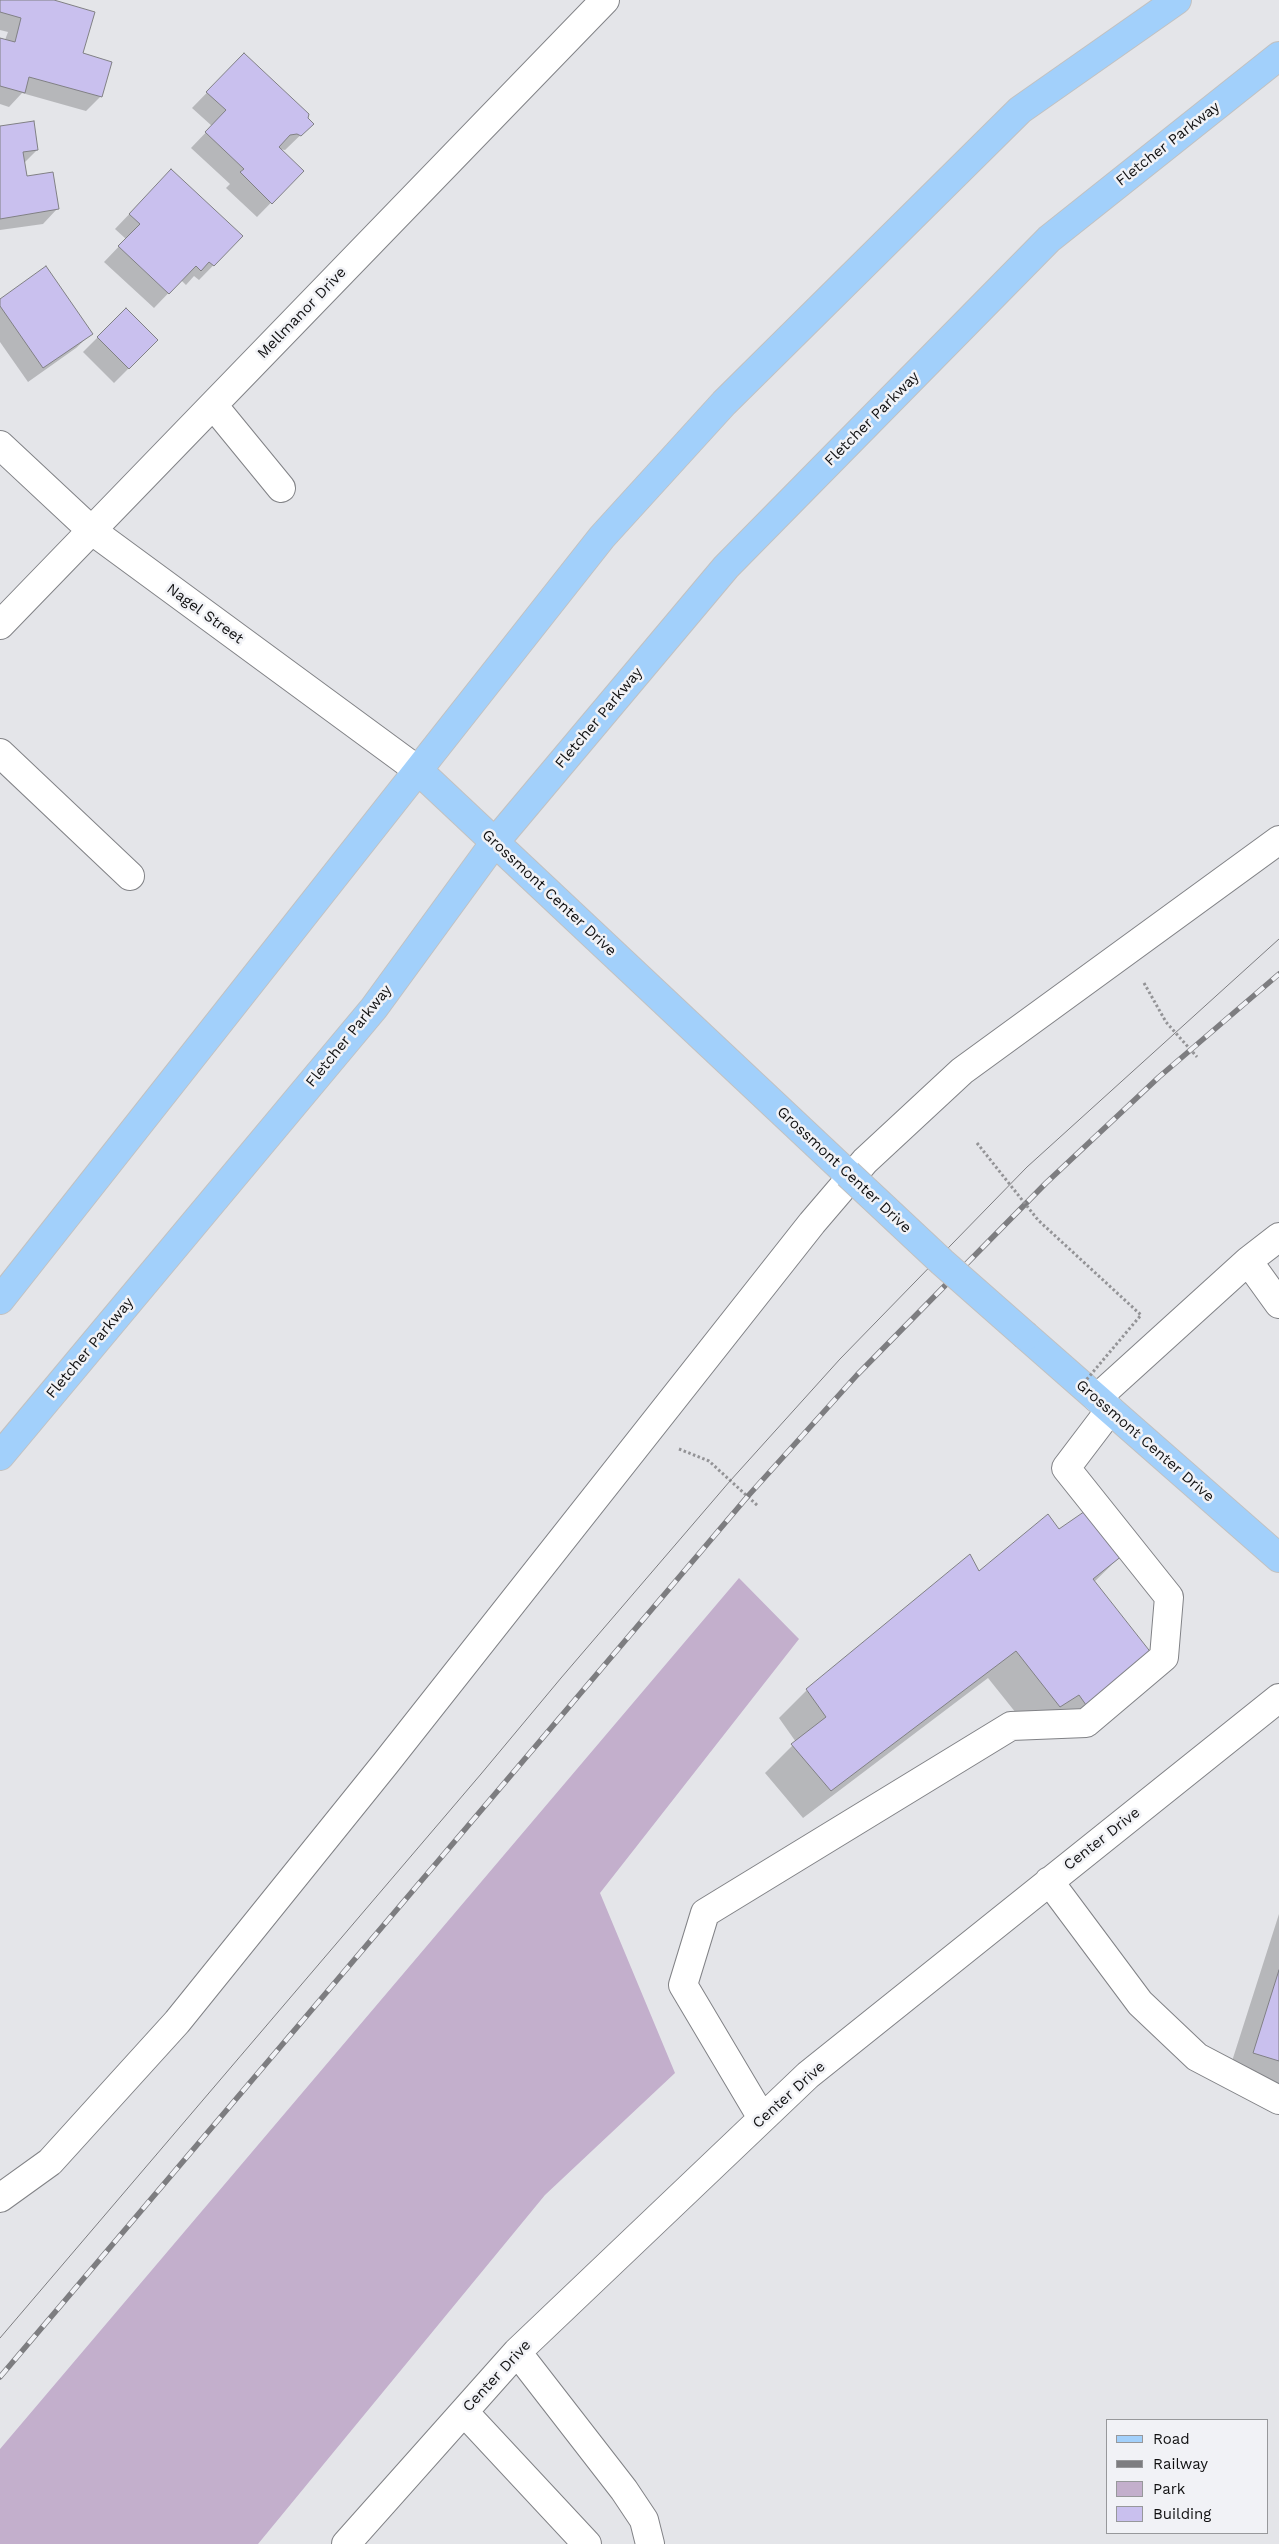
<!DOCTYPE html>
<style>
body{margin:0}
#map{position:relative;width:1279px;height:2544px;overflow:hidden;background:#e4e5e9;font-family:"Work Sans",sans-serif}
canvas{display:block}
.legend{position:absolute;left:1106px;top:2419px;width:162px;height:115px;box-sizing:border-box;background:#f1f2f6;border:1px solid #97989b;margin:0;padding:6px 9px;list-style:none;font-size:15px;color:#111112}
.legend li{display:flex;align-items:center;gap:10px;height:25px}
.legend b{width:25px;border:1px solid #97989b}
</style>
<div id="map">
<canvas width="1279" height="2544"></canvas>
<ul class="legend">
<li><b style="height:6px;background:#a2d0fb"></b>Road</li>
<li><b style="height:6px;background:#7d7d80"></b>Railway</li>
<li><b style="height:14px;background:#c3afcc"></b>Park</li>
<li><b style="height:14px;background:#c9c0ee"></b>Building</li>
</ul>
</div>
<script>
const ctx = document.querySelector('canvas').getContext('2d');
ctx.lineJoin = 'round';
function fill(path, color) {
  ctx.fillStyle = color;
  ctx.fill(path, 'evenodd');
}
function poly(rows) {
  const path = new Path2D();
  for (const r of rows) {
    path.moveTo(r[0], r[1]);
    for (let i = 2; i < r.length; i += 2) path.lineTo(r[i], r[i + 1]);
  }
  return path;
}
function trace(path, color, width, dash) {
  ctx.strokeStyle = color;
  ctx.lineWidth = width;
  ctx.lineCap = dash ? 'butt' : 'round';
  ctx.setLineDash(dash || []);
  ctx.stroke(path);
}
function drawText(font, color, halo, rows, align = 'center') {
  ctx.font = font + ' "Work Sans",sans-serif';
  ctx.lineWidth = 5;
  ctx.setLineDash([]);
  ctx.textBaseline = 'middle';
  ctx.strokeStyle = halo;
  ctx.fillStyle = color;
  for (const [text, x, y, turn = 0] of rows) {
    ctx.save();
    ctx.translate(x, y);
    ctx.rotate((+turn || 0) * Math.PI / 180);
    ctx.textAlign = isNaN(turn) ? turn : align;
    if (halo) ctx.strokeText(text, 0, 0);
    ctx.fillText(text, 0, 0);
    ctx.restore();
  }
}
fill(poly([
 [739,1578,799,1639,600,1893,675,2073,545,2195,258,2544,0,2544,0,2449]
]), '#c3afcc');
fill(poly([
 [0,0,49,0,81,54,101,96,86,111,22,93,9,107,0,104,0,39,5,40,8,32,0,30],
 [230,69,312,124,285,150,279,149,302,171,257,217,226,188,230,184,191,148,212,126,192,108],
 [0,127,37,150,23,164,26,178,57,209,43,224,0,230],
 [157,185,242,236,199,280,194,276,186,285,181,280,154,308,104,262,126,239,115,229],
 [0,300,91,334,76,348,28,382,0,342],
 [126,309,157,340,114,383,83,352],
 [1059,1531,1126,1551,1094,1582,1126,1686,1063,1739,1051,1722,1032,1733,988,1678,803,1818,765,1773,796,1742,779,1718,807,1690,969,1556,978,1573],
 [1279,1914,1279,2098,1226,2080]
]), '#0003');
const building = poly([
 [0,0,54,0,95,12,83,53,112,62,102,97,29,77,25,93,0,86,0,38,15,42,21,18,0,12,0,0],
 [244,53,309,114,308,118,314,124,301,136,297,134,290,135,279,147,304,171,272,204,240,172,244,169,205,132,226,110,206,92,244,53],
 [34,121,38,150,23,152,27,176,53,172,59,209,0,219,0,126,34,121],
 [171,169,243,236,214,266,209,262,201,271,196,266,169,294,118,246,140,224,129,214,171,169],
 [46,266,93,334,43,368,0,306,0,299,46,266],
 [126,308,158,340,129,369,97,337,126,308],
 [1091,1507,1128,1551,1093,1579,1156,1659,1091,1712,1079,1695,1060,1707,1016,1651,831,1791,791,1744,826,1717,806,1689,970,1554,979,1571,1048,1514,1059,1529,1091,1507],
 [1279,1970,1279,2061,1253,2053,1279,1970]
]);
fill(building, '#c9c0ee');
trace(building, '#808084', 1);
const minor = poly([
 [213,405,281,488],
 [0,445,91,530,419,771],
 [0,625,605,0],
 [0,753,130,876],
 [1248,1261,1279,1237],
 [1097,1398,1248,1261,1279,1304],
 [1049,1881,1140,2003,1197,2057,1279,2100],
 [762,2118,683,1985,705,1913,1011,1726,1086,1723,1164,1657,1169,1597,1066,1468,1110,1410],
 [0,2198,50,2162,177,2022,385,1764,812,1223,865,1161,962,1071,1279,840],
 [517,2352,624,2490,644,2520,650,2544],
 [464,2412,587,2544],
 [346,2544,517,2352,808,2075,1279,1698]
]);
const major = poly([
 [419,771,848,1174],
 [0,1300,602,537,724,403,1020,110,1177,0],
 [1026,1336,1279,1558],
 [0,1456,374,1008,495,842,726,567,1049,239,1279,56]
]);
trace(minor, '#818286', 30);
trace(major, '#c1c1c1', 30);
trace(poly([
 [1144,983,1166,1022,1197,1057],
 [679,1449,709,1461,758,1506]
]), '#939396', 3, [2.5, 2.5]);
trace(minor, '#fff', 28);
trace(major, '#a2d0fb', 28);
trace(poly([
 [0,2338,481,1774,561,1678,730,1481,840,1359,1027,1167,1279,939]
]), '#7d7d80', 1);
const rail = poly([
 [0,2377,748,1496,857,1375,1046,1183,1159,1077,1279,974]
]);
trace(rail, '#7d7d80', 5.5);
trace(rail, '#f1f2f6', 4, [11]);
const majorBridge = poly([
 [848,1174,942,1262,1026,1336]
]);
trace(majorBridge, '#c1c1c1', 30, []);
trace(poly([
 [977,1143,1038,1220,1141,1315,1082,1385]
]), '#939396', 3, [2.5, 2.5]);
trace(majorBridge, '#a2d0fb', 28);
drawText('15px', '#111112', '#f1f2f6', [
 ["Fletcher Parkway",1168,144,-38],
 ["Mellmanor Drive",302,313,-46],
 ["Fletcher Parkway",872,419,-45],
 ["Nagel Street",205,614,36],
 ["Fletcher Parkway",599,718,-50],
 ["Grossmont Center Drive",549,893,43],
 ["Fletcher Parkway",349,1036,-51],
 ["Grossmont Center Drive",844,1170,43],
 ["Fletcher Parkway",90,1348,-50],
 ["Grossmont Center Drive",1145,1441,41],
 ["Center Drive",1102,1839,-38],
 ["Center Drive",789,2095,-42],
 ["Center Drive",497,2376,-47]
]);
</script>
